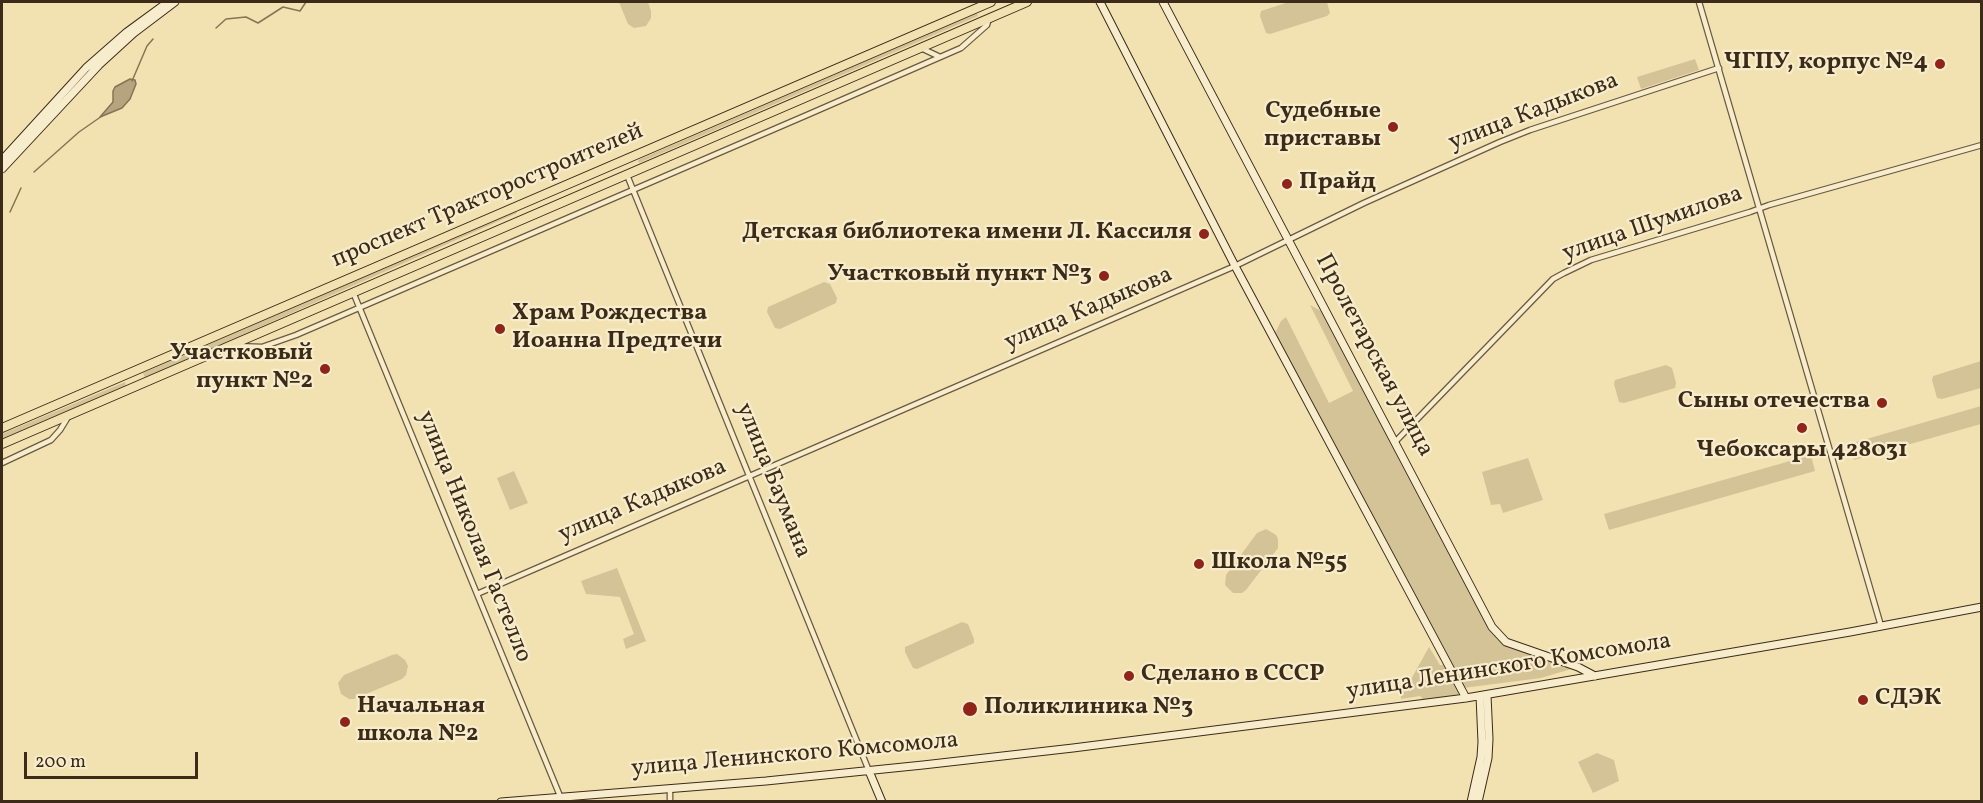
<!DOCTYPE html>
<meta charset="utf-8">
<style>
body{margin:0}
#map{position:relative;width:1983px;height:803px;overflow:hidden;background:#f3e2b1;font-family:Vollkorn,serif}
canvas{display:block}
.frame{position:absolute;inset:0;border:3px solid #3d2b19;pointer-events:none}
.scale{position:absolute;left:24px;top:752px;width:174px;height:27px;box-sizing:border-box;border:3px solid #3d2b19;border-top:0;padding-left:8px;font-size:18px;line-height:21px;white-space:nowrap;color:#3d2b19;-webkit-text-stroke:4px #f7eccc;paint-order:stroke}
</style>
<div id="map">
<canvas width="1983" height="803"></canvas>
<div class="frame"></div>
<div class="scale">200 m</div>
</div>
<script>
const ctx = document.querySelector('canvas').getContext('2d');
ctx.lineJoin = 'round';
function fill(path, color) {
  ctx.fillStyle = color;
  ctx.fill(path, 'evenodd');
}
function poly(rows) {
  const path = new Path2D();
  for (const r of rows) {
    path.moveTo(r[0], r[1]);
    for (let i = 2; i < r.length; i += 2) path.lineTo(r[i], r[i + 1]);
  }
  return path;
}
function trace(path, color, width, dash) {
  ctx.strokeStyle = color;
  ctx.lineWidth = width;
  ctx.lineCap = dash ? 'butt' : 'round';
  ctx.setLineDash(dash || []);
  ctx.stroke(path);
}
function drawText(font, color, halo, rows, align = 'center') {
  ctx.font = font + ' Vollkorn,serif';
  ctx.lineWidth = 4.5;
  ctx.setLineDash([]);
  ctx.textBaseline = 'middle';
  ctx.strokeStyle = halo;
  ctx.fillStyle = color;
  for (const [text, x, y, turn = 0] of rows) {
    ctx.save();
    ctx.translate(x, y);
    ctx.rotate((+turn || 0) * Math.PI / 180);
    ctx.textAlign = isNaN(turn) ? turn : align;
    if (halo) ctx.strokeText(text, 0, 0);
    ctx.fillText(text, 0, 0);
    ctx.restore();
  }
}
fill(poly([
 [619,2,648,2,651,11,651,18,646,26,634,28,628,24],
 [1289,2,1327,2,1330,13,1327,16,1270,34,1266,33,1260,16,1261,11],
 [977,13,978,16,639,163,638,160],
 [1695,59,1699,70,1641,89,1637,77],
 [516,211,517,213,145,378,143,373],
 [824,282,830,284,837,298,836,303,780,329,775,328,767,312,768,307],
 [1310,305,1330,316,1499,636,1578,667,1541,678,1463,688,1272,335,1276,331,1281,321,1286,317,1329,403,1353,391],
 [1981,361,1981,388,1942,399,1937,398,1932,380,1933,376],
 [1666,365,1672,368,1676,383,1675,388,1624,403,1619,402,1614,384,1615,380],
 [125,382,126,386,2,439,2,434],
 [1981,406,1981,424,1854,460,1849,444],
 [1811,455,1815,471,1609,530,1604,514],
 [1528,458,1543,500,1503,513,1500,504,1491,505,1482,472],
 [514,471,528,503,510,510,497,478],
 [1266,529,1276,535,1278,539,1278,548,1246,590,1242,593,1233,593,1225,585,1226,575,1257,533],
 [617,568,646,641,626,649,623,639,634,634,620,597,586,594,581,581],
 [962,622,968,624,974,639,974,643,917,669,913,668,905,652,905,647],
 [1429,647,1440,665,1444,665,1459,693,1458,696,1424,700,1420,696,1401,699,1401,691,1405,690],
 [397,654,405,660,408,666,406,675,402,679,354,699,349,699,341,694,338,683,344,675,392,655],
 [1597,753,1614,760,1619,781,1593,793,1578,762]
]), '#d4c397');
const water = poly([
 [130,79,135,80,136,84,130,99,122,108,100,117,113,102,113,91,115,87,130,79]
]);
fill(water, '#b5a47d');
trace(water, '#857455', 1.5);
trace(poly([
 [216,28,226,19,246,17,258,23,283,7,300,11,306,2],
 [132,81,147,46,153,39],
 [34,172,79,132,102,116],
 [10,212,21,188]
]), '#857455', 1.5);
const street = poly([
 [1699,2,1881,626],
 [921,48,940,57],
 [627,175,869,771],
 [353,292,560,796],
 [233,346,262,347,296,335,807,115,961,48,987,25,989,18],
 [1396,441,1553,279,1564,273,1591,260,1750,212,1769,205,1982,145],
 [2,463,51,440,60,430,68,417],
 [477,594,1235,266,1364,203,1500,142,1530,130,1719,68],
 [670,802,670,788]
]);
const secondary = poly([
 [1100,2,1235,266,1466,698],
 [1163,2,1492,627,1506,642,1578,667,1595,676],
 [2,160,86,68,127,32,168,2],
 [2,169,99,65,134,33,175,2],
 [869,771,882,802],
 [501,802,766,781,923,765,1073,748,1466,698,1850,632,1982,607],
 [1471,802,1481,757,1482,742,1480,696],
 [1478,802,1488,758,1489,739,1487,695]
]);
const primary = poly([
 [2,428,991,2],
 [2,444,1027,2]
]);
trace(street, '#6a593f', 7);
trace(secondary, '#3d2b19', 9);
trace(primary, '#3d2b19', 10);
trace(street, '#f7eccc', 4.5);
trace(secondary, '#f7eccc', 7);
trace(primary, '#f3e2b1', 8);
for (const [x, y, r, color] of [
 [1940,64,6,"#8f2418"],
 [1393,127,6,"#8f2418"],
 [1287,184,6,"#8f2418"],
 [1204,234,6,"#8f2418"],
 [1104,276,6,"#8f2418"],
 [500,329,6,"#8f2418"],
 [325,369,6,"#8f2418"],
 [1882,403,6,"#8f2418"],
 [1802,428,6,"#8f2418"],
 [1199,564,6,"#8f2418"],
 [1129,676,6,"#8f2418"],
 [1863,700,6,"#8f2418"],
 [970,709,8,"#8f2418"],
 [345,722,6,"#8f2418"]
]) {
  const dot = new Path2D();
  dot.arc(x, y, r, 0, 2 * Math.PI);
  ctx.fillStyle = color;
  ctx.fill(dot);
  trace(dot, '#f7eccc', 2);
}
drawText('bold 24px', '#3d2b19', '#f7eccc', [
 ["ЧГПУ, корпус №4",1928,64,"right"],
 ["Судебные",1381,113,"right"],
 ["приставы",1381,141,"right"],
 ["Прайд",1299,184],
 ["Детская библиотека имени Л. Кассиля",1192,234,"right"],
 ["Участковый пункт №3",1092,276,"right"],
 ["Храм Рождества",512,315],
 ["Иоанна Предтечи",512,343],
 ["Участковый",313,355,"right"],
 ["пункт №2",313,383,"right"],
 ["Сыны отечества",1870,403,"right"],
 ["Чебоксары 428031",1802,452,"center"],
 ["Школа №55",1211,564],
 ["Сделано в СССР",1141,676],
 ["СДЭК",1875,700],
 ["Начальная",357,708],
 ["школа №2",357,736],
 ["Поликлиника №3",984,709]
], 'left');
drawText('24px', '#3d2b19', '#f7eccc', [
 ["улица Кадыкова",1534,113,-21],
 ["проспект Тракторостроителей",488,197,-23],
 ["улица Шумилова",1653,225,-19],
 ["улица Кадыкова",1089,310,-23],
 ["Пролетарская улица",1373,356,62],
 ["улица Баумана",772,481,68],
 ["улица Кадыкова",643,502,-23],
 ["улица Николая Гастелло",473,537,68],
 ["улица Ленинского Комсомола",1509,668,-9],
 ["улица Ленинского Комсомола",795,756,-5]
]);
</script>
